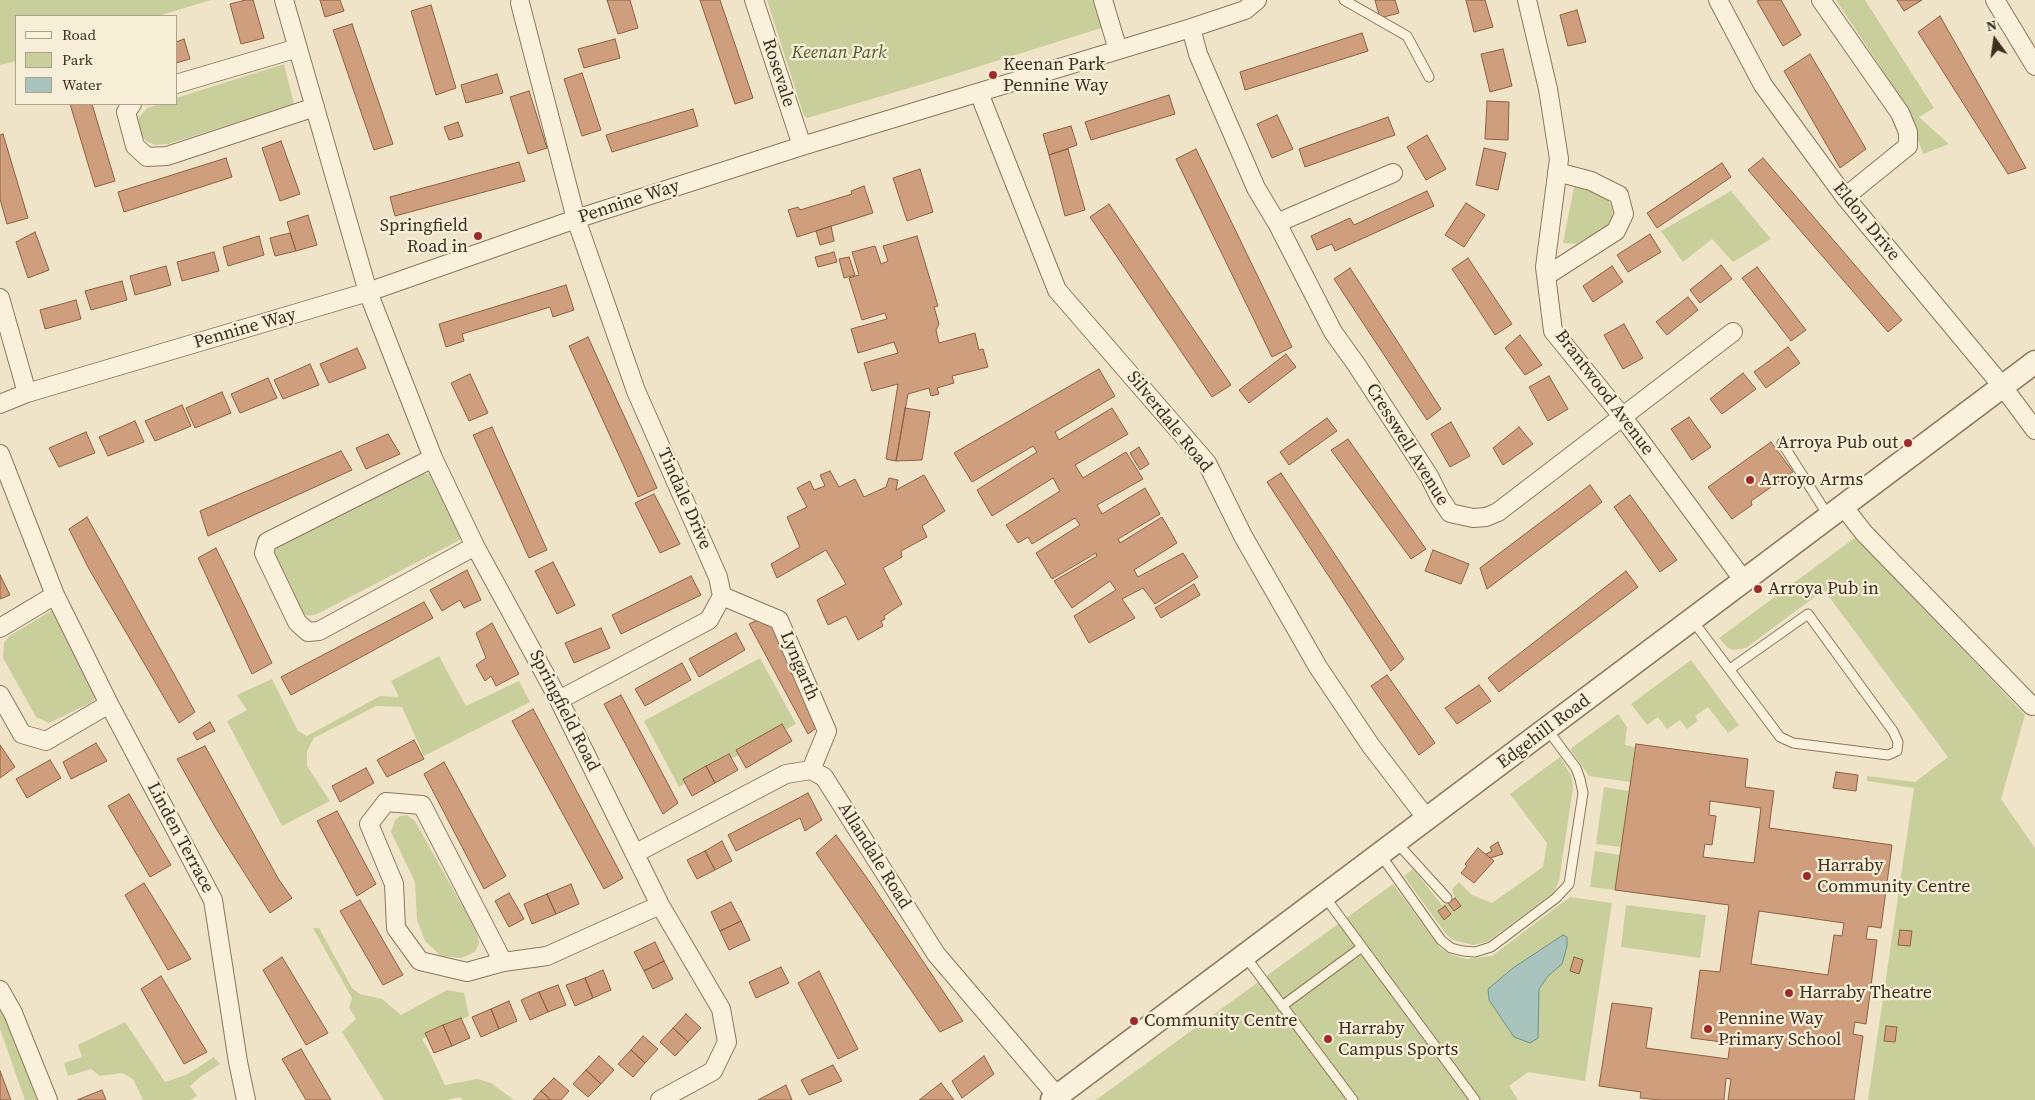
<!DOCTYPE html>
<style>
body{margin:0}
#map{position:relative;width:2035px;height:1100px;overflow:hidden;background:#f0e4c8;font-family:"Source Serif 4",serif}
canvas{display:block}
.legend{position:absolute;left:15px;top:15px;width:162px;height:90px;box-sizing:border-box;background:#f7eed8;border:1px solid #ada18e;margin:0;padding:6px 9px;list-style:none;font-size:15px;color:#3d2e20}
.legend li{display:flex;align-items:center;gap:10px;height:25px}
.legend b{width:25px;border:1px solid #ada18e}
.north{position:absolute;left:1970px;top:15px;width:50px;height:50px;-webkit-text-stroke:4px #f7eed8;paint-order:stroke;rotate:346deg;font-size:14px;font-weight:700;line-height:20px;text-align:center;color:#3d2e20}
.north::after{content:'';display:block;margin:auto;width:18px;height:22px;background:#3d2e20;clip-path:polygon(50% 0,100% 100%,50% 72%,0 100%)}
</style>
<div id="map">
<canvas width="2035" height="1100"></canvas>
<ul class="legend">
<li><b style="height:6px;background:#faf1dc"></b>Road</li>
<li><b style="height:14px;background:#c9cf9b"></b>Park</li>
<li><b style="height:14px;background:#a9c4bc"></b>Water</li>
</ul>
<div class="north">N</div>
</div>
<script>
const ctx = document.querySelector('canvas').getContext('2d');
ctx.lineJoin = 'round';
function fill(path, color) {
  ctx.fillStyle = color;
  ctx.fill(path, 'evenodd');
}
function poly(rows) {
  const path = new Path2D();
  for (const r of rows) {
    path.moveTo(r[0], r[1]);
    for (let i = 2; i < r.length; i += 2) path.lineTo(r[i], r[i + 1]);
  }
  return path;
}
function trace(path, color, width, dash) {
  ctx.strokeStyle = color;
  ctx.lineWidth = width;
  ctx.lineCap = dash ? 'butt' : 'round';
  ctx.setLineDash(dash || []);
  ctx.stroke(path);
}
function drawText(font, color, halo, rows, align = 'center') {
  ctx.font = font + ' "Source Serif 4",serif';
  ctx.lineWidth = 4.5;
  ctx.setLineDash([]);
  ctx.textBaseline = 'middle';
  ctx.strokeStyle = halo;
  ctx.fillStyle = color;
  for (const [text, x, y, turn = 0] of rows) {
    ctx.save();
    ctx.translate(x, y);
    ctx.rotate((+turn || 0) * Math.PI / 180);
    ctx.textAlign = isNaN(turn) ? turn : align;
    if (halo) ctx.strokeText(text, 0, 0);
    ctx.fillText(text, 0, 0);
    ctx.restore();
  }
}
fill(poly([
 [0,0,211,0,158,16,16,16,16,61,0,65],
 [767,0,1107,0,1111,25,923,84,807,118,804,116],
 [1836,0,1865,0,1934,108,1919,117,1949,144,1923,154,1914,128,1895,89],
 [284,64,294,104,168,144,155,145,146,141,137,130,138,119,147,108,160,104,176,104,176,98],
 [1574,187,1592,190,1603,194,1612,206,1613,221,1601,230,1576,244,1563,243],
 [1731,191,1771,239,1733,262,1712,239,1683,262,1661,231],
 [435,473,467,534,460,540,317,614,309,616,303,614,275,555,275,548,279,543,423,474],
 [1856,537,2025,715,2001,799,2035,848,2035,1100,1868,1100,1914,788,1867,781,1867,776,1915,782,1948,757,1824,590,1746,648,1733,650,1728,648,1719,638],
 [56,608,99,696,90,703,49,723,36,717,3,658,4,643,9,636],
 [439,656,466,706,519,681,530,702,424,756,402,707,376,706,314,738,307,751,307,766,330,801,282,826,227,721,247,710,237,695,272,679,298,731,307,736,380,696,399,697,391,681],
 [760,658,796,724,679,787,644,721],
 [1691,660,1739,725,1728,733,1708,707,1695,716,1698,721,1687,729,1680,720,1667,729,1658,717,1647,725,1631,704],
 [1618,714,1627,727,1625,745,1635,747,1630,782,1589,776,1570,749],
 [1560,757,1571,775,1573,788,1559,881,1556,888,1553,893,1487,942,1473,945,1453,940,1446,934,1404,876,1413,869,1442,905,1448,903,1454,911,1461,906,1455,898,1452,889,1459,882,1472,895,1492,903,1543,867,1547,843,1510,794],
 [1604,787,1629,791,1621,847,1596,844],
 [407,815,415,821,459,900,476,927,479,943,475,952,461,958,441,956,425,941,417,920,415,882,391,832,395,820,400,816],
 [1595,851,1620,855,1615,890,1590,887],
 [1393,884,1440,948,1452,955,1466,959,1492,956,1570,897,1612,903,1585,1081,1528,1072,1509,1086,1518,1100,1096,1100],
 [1626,905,1706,915,1700,958,1621,947],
 [313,928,319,928,352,988,360,994,382,999,401,1015,447,990,464,993,469,1016,422,1039,430,1053,445,1085,477,1079,491,1083,514,1100,463,1100,460,1097,448,1100,384,1100,342,1032,356,1019,349,1008,352,998],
 [0,1006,19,1048,37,1100,25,1100,0,1029],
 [125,1022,165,1082,186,1075,214,1057,220,1064,200,1077,190,1086,197,1096,190,1100,143,1100,133,1079,122,1073,100,1076,91,1069,68,1076,64,1063,82,1057,78,1045]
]), '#c9cf9b');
const water = poly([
 [1563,935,1567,937,1567,946,1562,964,1548,976,1539,989,1538,1038,1530,1043,1514,1037,1489,1000,1488,989,1513,968,1563,935]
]);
fill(water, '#a9c4bc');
trace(water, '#6f938a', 1);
const building = poly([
 [246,0,253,0,264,38,241,44,230,4,246,0],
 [320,0,340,0,344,11,325,17,320,0],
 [607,0,630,0,638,28,618,34,607,0],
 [700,0,720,0,753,98,735,104,700,0],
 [1375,0,1395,0,1399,13,1380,18,1375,0],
 [1466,0,1485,0,1493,27,1474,32,1466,0],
 [1760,0,1781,0,1801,35,1783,46,1757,1,1760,0],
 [1897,0,1922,0,1904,11,1897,0],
 [431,5,456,88,436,95,411,11,431,5],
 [1577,10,1586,42,1568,46,1560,15,1577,10],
 [1940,16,2026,168,2008,174,1918,32,1940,16],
 [352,24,393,144,374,150,333,30,352,24],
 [1362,33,1368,51,1245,90,1240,72,1362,33],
 [184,39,190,59,176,63,176,42,184,39],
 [615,39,620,58,584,68,578,49,615,39],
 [1503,49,1512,86,1490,92,1481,54,1503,49],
 [1810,54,1866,149,1840,168,1784,71,1810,54],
 [582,73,601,130,582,136,564,79,582,73],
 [497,74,503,93,466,103,461,85,497,74],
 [529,91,547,148,528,154,510,97,529,91],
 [1169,95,1175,114,1091,140,1085,122,1169,95],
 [1487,101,1509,102,1508,140,1485,139,1487,101],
 [70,104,92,104,115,181,95,187,70,104],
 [693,109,698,126,612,152,606,135,693,109],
 [1277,115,1293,149,1272,158,1257,124,1277,115],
 [1388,117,1395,135,1305,167,1299,149,1388,117],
 [458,122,463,136,449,140,444,127,458,122],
 [1071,126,1077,145,1049,155,1043,134,1071,126],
 [3,134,28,218,7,224,0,199,0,135,3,134],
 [1427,135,1446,169,1426,180,1407,147,1427,135],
 [281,141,300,194,280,201,262,148,281,141],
 [1484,148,1506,153,1498,190,1476,185,1484,148],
 [1068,149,1085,210,1065,216,1049,155,1068,149],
 [1196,149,1292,347,1272,357,1176,159,1196,149],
 [226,158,232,177,124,212,118,192,226,158],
 [1763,158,1902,320,1888,332,1748,170,1763,158],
 [519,162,525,181,395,216,390,197,519,162],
 [1722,163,1731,177,1657,228,1647,213,1722,163],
 [920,169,933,212,907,221,893,178,920,169],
 [864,186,873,213,797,237,788,210,798,207,800,210,852,194,851,191,864,186],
 [1427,191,1434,206,1335,251,1332,244,1317,250,1311,236,1350,218,1354,225,1427,191],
 [1466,203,1485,215,1464,247,1445,235,1466,203],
 [1109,204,1231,385,1212,397,1090,217,1109,204],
 [308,215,317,245,296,251,287,222,308,215],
 [831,226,834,241,820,245,816,231,831,226],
 [35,232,49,270,28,278,16,242,35,232],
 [290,233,296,251,275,256,270,238,290,233],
 [1650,234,1661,252,1628,272,1617,255,1650,234],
 [259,236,264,255,228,266,223,247,259,236],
 [917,236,938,306,934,307,939,324,936,330,939,343,975,333,979,350,983,349,988,367,952,376,954,383,937,388,939,394,931,396,929,388,908,394,896,461,886,459,898,384,872,391,864,363,898,353,894,342,858,353,851,329,887,319,885,313,862,320,849,278,859,275,852,252,875,246,881,264,888,261,883,246,917,236],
 [214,252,219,271,182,281,177,262,214,252],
 [834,252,837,262,818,267,815,257,834,252],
 [849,257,855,275,844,278,839,259,849,257],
 [1468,258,1512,324,1495,335,1452,269,1468,258],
 [1721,265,1732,279,1700,303,1690,290,1721,265],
 [166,266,171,285,135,295,130,276,166,266],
 [1612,266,1623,282,1593,302,1583,286,1612,266],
 [1757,267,1806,330,1791,341,1742,278,1757,267],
 [1350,268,1441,409,1427,420,1334,279,1350,268],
 [122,281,127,300,91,310,85,291,122,281],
 [566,285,574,310,553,317,550,307,462,334,464,341,446,347,439,324,566,285],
 [1688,297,1698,310,1667,335,1656,322,1688,297],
 [76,300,81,319,45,329,40,310,76,300],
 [1624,324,1643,358,1623,369,1604,335,1624,324],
 [1520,335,1542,365,1525,375,1505,348,1520,335],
 [588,337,657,488,638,497,569,346,588,337],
 [1788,347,1800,363,1766,388,1754,372,1788,347],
 [357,348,366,368,329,383,320,364,357,348],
 [1286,354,1296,367,1249,403,1239,390,1286,354],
 [310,364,319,385,283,399,274,380,310,364],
 [1099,369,1115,396,1055,432,1059,440,1112,408,1128,434,1075,465,1083,478,1126,452,1143,479,1097,505,1102,514,1145,488,1160,514,1118,539,1120,543,1162,517,1177,543,1134,570,1138,577,1183,553,1198,577,1155,604,1143,588,1122,599,1135,618,1089,643,1074,616,1116,590,1110,581,1072,608,1054,581,1097,556,1096,553,1052,579,1036,553,1080,525,1075,518,1032,544,1028,537,1018,543,1006,525,1060,491,1053,478,992,516,977,490,1037,452,1033,446,972,482,954,453,1099,369],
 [1743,373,1756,389,1722,414,1710,399,1743,373],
 [470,374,488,413,469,421,451,383,470,374],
 [1549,376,1568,409,1548,421,1529,387,1549,376],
 [268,378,277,398,240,413,231,394,268,378],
 [222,392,231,413,195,428,186,408,222,392],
 [182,405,191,426,155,441,145,421,182,405],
 [905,408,930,412,922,460,896,461,905,408],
 [1689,417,1711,447,1692,460,1671,429,1689,417],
 [1327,418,1337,431,1289,465,1280,452,1327,418],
 [135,421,144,442,108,456,99,437,135,421],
 [1451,422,1470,456,1450,467,1431,434,1451,422],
 [492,427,547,550,529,558,473,435,492,427],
 [1519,427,1533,444,1503,465,1493,448,1519,427],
 [86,432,95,453,59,467,49,448,86,432],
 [388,434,400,454,366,469,356,448,388,434],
 [1348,439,1426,549,1411,559,1331,450,1348,439],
 [1771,442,1793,472,1751,501,1752,505,1732,519,1708,487,1771,442],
 [1139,447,1149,464,1140,470,1130,453,1139,447],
 [341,451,352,470,208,536,200,511,341,451],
 [830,471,839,487,855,479,864,497,886,487,889,478,898,480,896,490,924,475,945,511,922,526,927,537,901,551,902,557,883,568,902,604,884,616,885,619,881,621,883,626,858,640,846,616,828,625,817,600,846,584,826,550,777,578,771,564,800,547,787,517,807,507,797,488,810,481,814,490,825,486,820,475,830,471],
 [1281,473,1404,659,1391,671,1267,482,1281,473],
 [1590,485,1602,502,1487,589,1480,568,1590,485],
 [654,494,680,544,660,553,635,503,654,494],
 [1630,495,1677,560,1660,572,1614,507,1630,495],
 [87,517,195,712,179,723,89,569,69,529,87,517],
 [216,548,272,663,252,674,198,558,216,548],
 [1433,550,1469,564,1461,584,1425,571,1433,550],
 [553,562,575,605,557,614,535,571,553,562],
 [467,570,481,600,464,608,460,600,442,611,430,590,467,570],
 [1626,571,1638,587,1499,692,1488,678,1626,571],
 [0,575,10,595,0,599,0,575],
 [691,576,701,595,621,634,612,615,691,576],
 [1194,584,1200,595,1161,618,1155,608,1194,584],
 [424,602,433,618,291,695,281,677,424,602],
 [766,616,823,723,808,734,749,624,766,616],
 [492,623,519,674,496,686,491,676,485,681,476,665,486,658,476,633,492,623],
 [601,628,610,648,574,663,565,643,601,628],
 [736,633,745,650,699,677,689,659,736,633],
 [682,663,691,680,645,706,635,689,682,663],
 [1387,675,1435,743,1419,755,1371,686,1387,675],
 [1479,685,1491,701,1457,724,1445,708,1479,685],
 [621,695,678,803,663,814,604,704,621,695],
 [533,709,623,878,604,889,512,721,533,709],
 [210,722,215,731,197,740,193,733,210,722],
 [782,724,792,741,746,768,736,750,782,724],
 [414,740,424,759,387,777,377,760,414,740],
 [96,743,107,761,71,779,63,762,96,743],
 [1636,744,1748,759,1745,787,1774,791,1769,828,1892,845,1881,928,1868,926,1866,939,1877,940,1866,1024,1855,1022,1853,1034,1863,1036,1854,1100,1728,1100,1731,1079,1726,1078,1724,1100,1661,1100,1640,1098,1641,1092,1599,1086,1612,1003,1652,1008,1646,1048,1728,1059,1730,1043,1691,1038,1700,970,1720,972,1729,905,1615,890,1636,744],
 [1710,801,1761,808,1754,863,1703,857,1705,844,1712,845,1716,816,1709,815,1710,801],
 [1759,911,1844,923,1842,936,1834,935,1828,975,1751,964,1759,911],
 [0,745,15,767,0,778,0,745],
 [205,746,279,880,292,898,270,913,217,830,177,759,205,746],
 [729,754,738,770,715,783,706,766,729,754],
 [50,760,61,778,27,798,16,779,50,760],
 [444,762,506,876,484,889,424,774,444,762],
 [706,766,715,783,692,796,683,779,706,766],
 [366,768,374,783,340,802,332,786,366,768],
 [1836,772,1858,775,1856,791,1833,788,1836,772],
 [808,793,822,820,805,831,800,818,736,851,728,835,808,793],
 [129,794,171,865,150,877,108,806,129,794],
 [337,811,376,884,357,896,317,821,337,811],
 [836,835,869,881,963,1021,940,1032,816,853,836,835],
 [722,841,732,861,715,870,705,851,722,841],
 [1498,842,1503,854,1490,858,1486,854,1492,851,1490,847,1498,842],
 [1478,848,1494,861,1474,883,1461,873,1467,866,1465,864,1478,848],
 [705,851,715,870,697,879,687,860,705,851],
 [144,883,191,959,168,970,125,895,144,883],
 [571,884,579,904,556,914,547,894,571,884],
 [509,893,524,919,509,927,495,901,509,893],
 [547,894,556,914,532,924,524,904,547,894],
 [1455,898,1461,906,1454,911,1448,903,1455,898],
 [360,900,403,975,383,985,340,911,360,900],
 [731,902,741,921,720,931,711,912,731,902],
 [1445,906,1451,914,1444,920,1438,911,1445,906],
 [741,921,750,940,729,950,720,931,741,921],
 [1900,930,1912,931,1910,946,1898,945,1900,930],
 [655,942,664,961,644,971,634,952,655,942],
 [282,957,328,1033,306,1045,263,970,282,957],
 [1574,957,1583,960,1579,974,1570,971,1574,957],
 [664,961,673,979,653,989,644,971,664,961],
 [781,967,789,983,756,998,749,982,781,967],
 [603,970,611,990,593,998,585,978,603,970],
 [819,971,858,1049,838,1059,798,983,819,971],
 [161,976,207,1052,184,1064,141,989,161,976],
 [585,978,593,998,575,1006,566,985,585,978],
 [558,985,566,1005,548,1012,539,992,558,985],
 [539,992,548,1012,530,1020,521,1000,539,992],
 [509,1001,517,1021,499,1029,491,1009,509,1001],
 [491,1009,499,1029,481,1037,472,1017,491,1009],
 [686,1014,701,1028,688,1042,673,1028,686,1014],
 [461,1018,470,1038,452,1046,443,1025,461,1018],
 [443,1025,452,1046,434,1053,425,1033,443,1025],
 [1886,1026,1897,1027,1895,1042,1884,1041,1886,1026],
 [673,1028,688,1042,675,1056,660,1042,673,1028],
 [643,1036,658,1049,645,1063,631,1050,643,1036],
 [301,1049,331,1100,306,1100,282,1059,301,1049],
 [631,1050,645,1063,633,1077,618,1064,631,1050],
 [599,1056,614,1070,601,1084,586,1070,599,1056],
 [984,1056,994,1074,962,1098,952,1081,984,1056],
 [833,1065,842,1081,809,1095,801,1080,833,1065],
 [586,1070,601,1084,588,1097,573,1084,586,1070],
 [0,1071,11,1100,0,1100,0,1071],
 [554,1078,569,1091,561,1100,551,1100,541,1091,554,1078],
 [941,1083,954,1100,919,1100,941,1083],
 [786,1085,792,1100,758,1100,786,1085],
 [102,1090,106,1100,77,1100,102,1090],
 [541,1091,551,1100,533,1100,541,1091]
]);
fill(building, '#cf9f7d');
trace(building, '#8d5f41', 1);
const service = poly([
 [1344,0,1407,36,1429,77],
 [1782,443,1829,517],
 [1693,621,1780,737,1793,743,1888,755,1897,751,1898,742,1893,731,1808,614,1730,669],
 [1397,843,1447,898],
 [1380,854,1441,940,1451,948,1463,951,1475,952,1491,947,1556,898,1569,884,1583,793,1580,779,1576,768,1547,729],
 [1325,897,1475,1100],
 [1245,956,1353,1100],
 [1282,1006,1362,947]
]);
const minor = poly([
 [284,0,368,292,433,458,475,546,559,700,660,905,721,1009,727,1042,713,1071,660,1100],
 [754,0,802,146],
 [1103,0,1118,50],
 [1527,0,1548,89,1559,159,1545,267,1553,331,1622,416,1744,581],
 [1718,0,1763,85,1845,197,2003,387,2035,430],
 [1821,0,1900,113,1908,132,1908,146,1845,197],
 [1995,0,2035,66],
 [520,3,576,219,636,391,718,577,722,596,709,620,559,700],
 [1191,28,1198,54,1256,188,1277,223,1333,332,1356,364,1429,476,1440,498,1450,513,1473,518,1486,517,1498,512,1733,332],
 [176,84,298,48],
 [979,93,1057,290,1207,463,1243,536,1318,667,1371,746,1427,819],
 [132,104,126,112,135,146,147,157,167,156,315,107],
 [1277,223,1393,173],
 [1546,276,1616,231,1624,214,1619,195,1591,181,1557,172],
 [0,298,27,393],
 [0,404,27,393,368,292,576,219,802,146,1191,28,1245,10,1257,0],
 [0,454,55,595,109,704,213,900,238,1062,246,1100],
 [433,458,267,542,264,553,297,622,308,632,319,631,475,546],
 [1843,506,1864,533,2032,706],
 [722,596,779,620,827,731,811,770],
 [0,628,55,595],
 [0,695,22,734,46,741,109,704],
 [636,853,786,774,811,770,824,777,936,954,1057,1096],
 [503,962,422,805,386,802,369,824,394,884,396,928,420,961,467,972,503,962,547,956,660,905],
 [0,990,13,1013,48,1100]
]);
const tertiary = poly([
 [1052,1100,2035,362]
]);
trace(service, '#8d765c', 11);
trace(minor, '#8d765c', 20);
trace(tertiary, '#8d765c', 25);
trace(service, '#faf1dc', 9);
trace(minor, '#faf1dc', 18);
trace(tertiary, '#faf1dc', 22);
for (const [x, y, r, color] of [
 [993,75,5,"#9e2a2b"],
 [478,236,5,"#9e2a2b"],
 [1908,443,5,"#9e2a2b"],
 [1750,480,5,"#9e2a2b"],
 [1758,589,5,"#9e2a2b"],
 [1807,876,5,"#9e2a2b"],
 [1789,993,5,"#9e2a2b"],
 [1134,1021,5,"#9e2a2b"],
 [1708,1029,5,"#9e2a2b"],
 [1328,1039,5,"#9e2a2b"]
]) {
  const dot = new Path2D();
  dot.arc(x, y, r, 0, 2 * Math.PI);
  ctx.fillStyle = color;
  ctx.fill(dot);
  trace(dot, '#f7eed8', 2);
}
drawText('italic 18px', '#4d5a26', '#f7eed8', [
 ["Keenan Park",839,53]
]);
drawText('18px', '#3d2e20', '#f7eed8', [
 ["Keenan Park",1003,65],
 ["Pennine Way",1003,86],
 ["Springfield",468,226,"right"],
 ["Road in",468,247,"right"],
 ["Arroya Pub out",1898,443,"right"],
 ["Arroyo Arms",1760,480],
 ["Arroya Pub in",1768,589],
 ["Harraby",1817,866],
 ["Community Centre",1817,887],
 ["Harraby Theatre",1799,993],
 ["Pennine Way",1718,1019],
 ["Primary School",1718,1040],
 ["Community Centre",1144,1021],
 ["Harraby",1338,1029],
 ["Campus Sports",1338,1050]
], 'left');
drawText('18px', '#3d2e20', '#f7eed8', [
 ["Rosevale",778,73,72],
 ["Pennine Way",629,202,-18],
 ["Eldon Drive",1866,222,51],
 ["Pennine Way",245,329,-16],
 ["Brantwood Avenue",1604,393,53],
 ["Silverdale Road",1169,422,51],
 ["Cresswell Avenue",1407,445,58],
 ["Tindale Drive",684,499,66],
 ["Lyngarth",799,666,67],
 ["Springfield Road",564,711,63],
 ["Edgehill Road",1544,732,-37],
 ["Linden Terrace",180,838,62],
 ["Allandale Road",874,856,58]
]);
</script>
